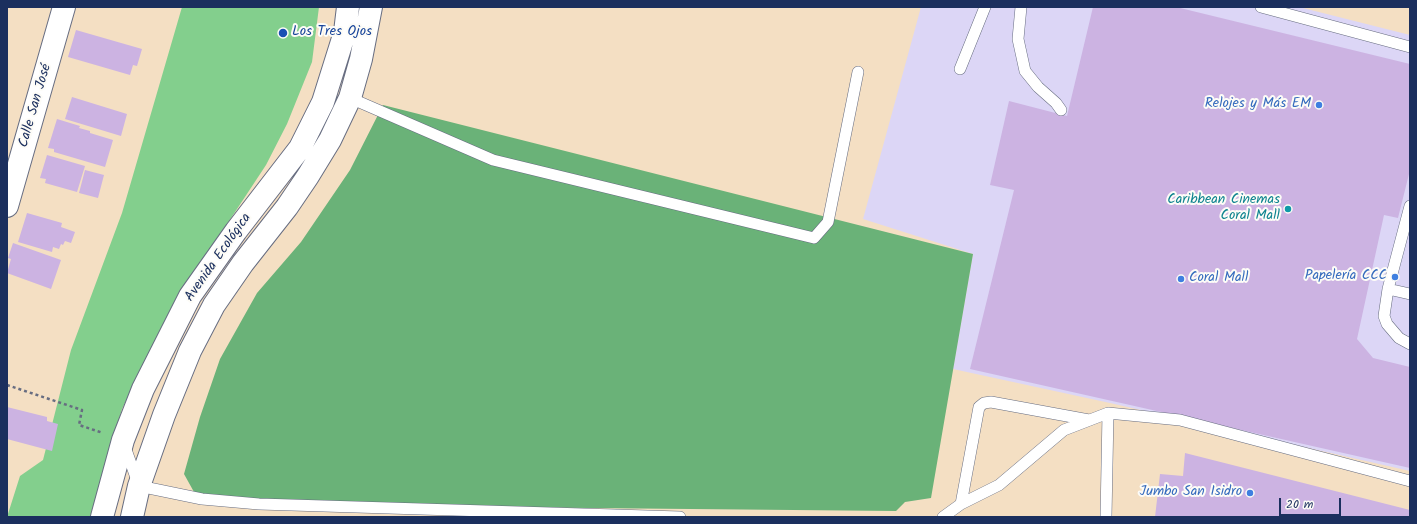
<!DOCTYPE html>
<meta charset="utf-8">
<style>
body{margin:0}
#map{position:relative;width:1417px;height:524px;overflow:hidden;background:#f4dfc3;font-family:Kalam,sans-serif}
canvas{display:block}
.frame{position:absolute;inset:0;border:8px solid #1b2f5e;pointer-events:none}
.scale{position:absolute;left:1279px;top:498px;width:62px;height:18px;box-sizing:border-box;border:2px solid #1b2f5e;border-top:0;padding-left:5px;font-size:12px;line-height:14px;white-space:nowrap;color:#1b2f5e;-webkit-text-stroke:3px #fdfcf7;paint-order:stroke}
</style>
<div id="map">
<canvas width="1417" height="524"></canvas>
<div class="frame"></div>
<div class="scale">20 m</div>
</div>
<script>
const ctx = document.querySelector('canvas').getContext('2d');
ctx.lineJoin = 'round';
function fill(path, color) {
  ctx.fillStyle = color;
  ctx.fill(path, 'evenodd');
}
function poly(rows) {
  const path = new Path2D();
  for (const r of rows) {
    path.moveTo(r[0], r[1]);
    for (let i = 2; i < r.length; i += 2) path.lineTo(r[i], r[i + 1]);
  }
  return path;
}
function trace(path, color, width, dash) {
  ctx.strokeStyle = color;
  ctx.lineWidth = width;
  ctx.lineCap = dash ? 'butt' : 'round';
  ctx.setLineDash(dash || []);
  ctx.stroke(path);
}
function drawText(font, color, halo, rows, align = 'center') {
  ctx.font = font + ' Kalam,sans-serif';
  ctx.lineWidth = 4;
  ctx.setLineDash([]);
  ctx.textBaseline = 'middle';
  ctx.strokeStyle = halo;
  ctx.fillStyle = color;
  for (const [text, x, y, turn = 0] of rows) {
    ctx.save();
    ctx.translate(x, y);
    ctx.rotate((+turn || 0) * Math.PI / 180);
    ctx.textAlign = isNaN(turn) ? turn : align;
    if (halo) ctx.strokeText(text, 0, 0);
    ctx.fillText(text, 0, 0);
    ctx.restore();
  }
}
fill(poly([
 [921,7,1299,7,1410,35,1410,471,1110,403,953,369,973,254,863,219]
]), '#dcd6f6');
fill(poly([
 [182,7,319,7,312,62,287,124,266,165,210,250,159,332,122,409,90,517,7,517,20,476,43,460,71,350,122,213]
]), '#83cf8d');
fill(poly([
 [383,105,973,254,931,498,905,502,896,511,279,505,227,501,194,492,184,474,200,417,220,359,257,293,301,242,350,170]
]), '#6ab278');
fill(poly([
 [1093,7,1176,7,1410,64,1410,170,1398,218,1384,215,1357,339,1373,358,1410,367,1410,468,970,369,1014,190,990,185,1009,101,1067,116],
 [76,30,142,49,137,66,133,65,130,75,68,57],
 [72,97,127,114,121,136,65,119],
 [57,119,80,126,79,128,90,131,90,133,113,140,105,167,54,152,54,149,48,148],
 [47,155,85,166,77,192,45,183,46,179,40,178],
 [85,170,104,175,98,198,79,193],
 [27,213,62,223,61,227,75,232,71,243,65,241,63,245,61,244,59,249,53,247,52,252,18,242],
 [13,243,61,260,51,289,7,273,11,259,8,258],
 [7,407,47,417,47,421,58,424,52,451,7,439],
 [1185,453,1410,510,1410,517,1155,517,1160,474,1183,476]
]), '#ccb3e2');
const service = poly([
 [1021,7,1018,39,1025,71,1038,87,1056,103,1061,110],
 [1261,7,1410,47],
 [960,69,985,7],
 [350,98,493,160,814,238,828,222,858,72],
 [1410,206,1388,289,1384,316,1387,324,1399,338,1410,344],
 [1388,289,1410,294],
 [124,444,139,486,202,499,259,504,680,517],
 [961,504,979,407,984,403,991,402,1089,420],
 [943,517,961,504,999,485,1064,430,1108,413,1180,420,1410,481],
 [1106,517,1108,413]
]);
const minor = poly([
 [7,206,64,7]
]);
const primary = poly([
 [102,517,123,440,143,389,190,296,236,231,300,148,323,102,345,32,348,7],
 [132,517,139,486,164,415,190,351,214,305,243,263,287,207,308,176,330,140,350,98,361,59,371,7]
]);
trace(service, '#676d81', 12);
trace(minor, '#676d81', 24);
trace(primary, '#676d81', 24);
trace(poly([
 [7,385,82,410,79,425,103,433]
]), '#676d81', 2.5, [3, 3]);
trace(service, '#fff', 11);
trace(minor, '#fff', 22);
trace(primary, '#fff', 22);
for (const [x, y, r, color] of [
 [283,33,5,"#1a4fb4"],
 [1319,105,4,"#3f7fe0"],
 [1288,209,4,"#0f9aa8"],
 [1395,277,4,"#3f7fe0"],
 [1181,279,4,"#3f7fe0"],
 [1250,493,4,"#3f7fe0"]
]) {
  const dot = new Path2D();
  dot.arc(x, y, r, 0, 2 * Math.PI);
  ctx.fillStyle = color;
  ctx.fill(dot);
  trace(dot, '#fdfcf7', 1.5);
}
drawText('14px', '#164399', '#fdfcf7', [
 ["Los Tres Ojos",292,33]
], 'left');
drawText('14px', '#366cbe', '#fdfcf7', [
 ["Relojes y Más EM",1311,105],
 ["Papelería CCC",1387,277],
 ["Coral Mall",1189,279,"left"],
 ["Jumbo San Isidro",1242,493]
], 'right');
drawText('14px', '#1b2f5e', '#fdfcf7', [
 ["Calle San José",36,106,-74],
 ["Avenida Ecológica",219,258,-55]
]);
drawText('14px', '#0d838f', '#fdfcf7', [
 ["Caribbean Cinemas",1280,201],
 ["Coral Mall",1280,217]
], 'right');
</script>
